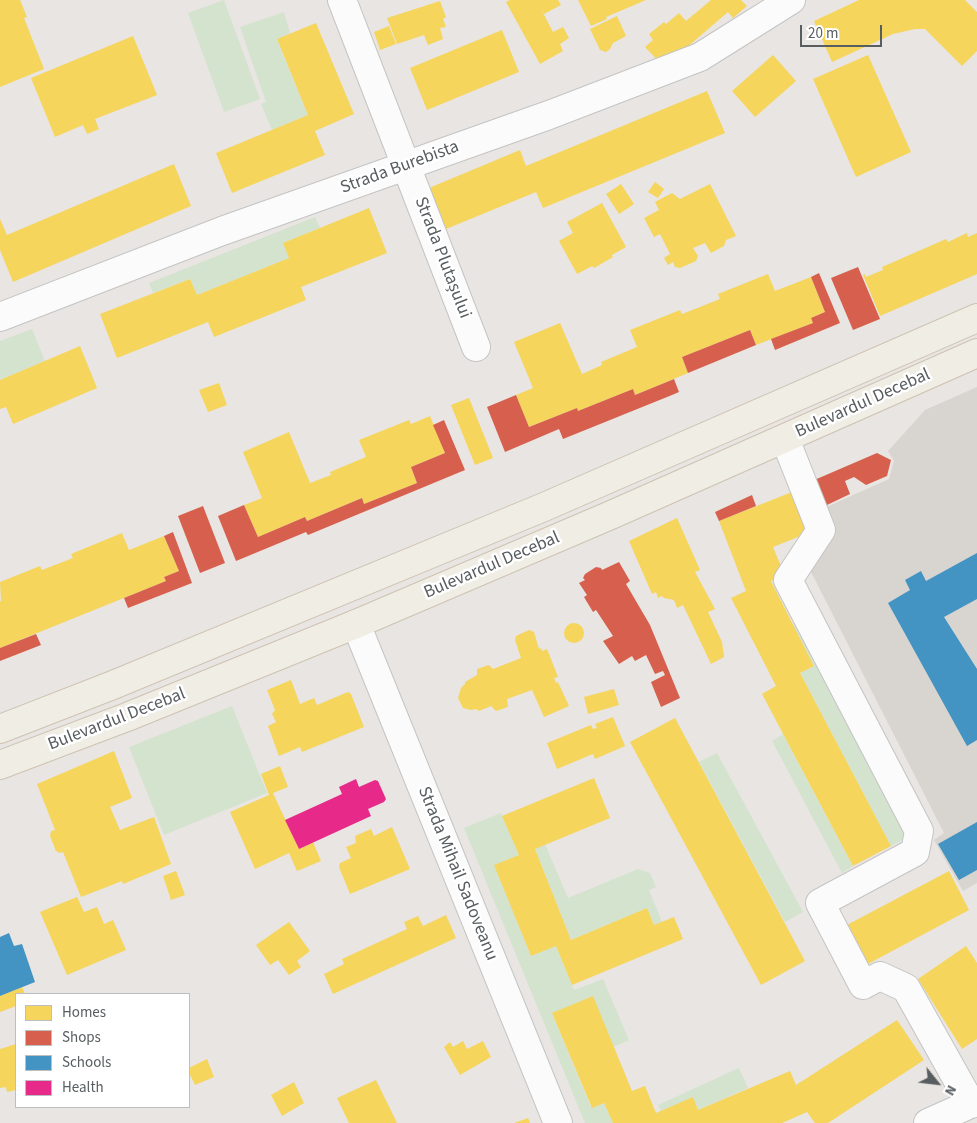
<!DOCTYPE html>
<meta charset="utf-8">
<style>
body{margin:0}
#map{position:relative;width:977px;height:1123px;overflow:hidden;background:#e8e5e2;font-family:"Source Sans 3",sans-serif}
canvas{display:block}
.legend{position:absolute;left:15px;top:993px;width:175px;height:115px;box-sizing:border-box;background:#fff;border:1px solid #bcbebf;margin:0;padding:6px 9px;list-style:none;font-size:15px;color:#585d60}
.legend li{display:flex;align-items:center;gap:10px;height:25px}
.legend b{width:25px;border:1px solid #bcbebf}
.north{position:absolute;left:912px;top:1058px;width:50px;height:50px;-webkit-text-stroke:4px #fff;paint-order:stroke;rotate:119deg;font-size:14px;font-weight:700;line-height:20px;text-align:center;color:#585d60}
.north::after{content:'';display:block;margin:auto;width:18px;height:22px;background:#585d60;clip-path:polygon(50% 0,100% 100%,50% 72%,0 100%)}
.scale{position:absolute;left:800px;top:25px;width:82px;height:22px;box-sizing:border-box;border:2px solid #585d60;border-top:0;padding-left:6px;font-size:15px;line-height:18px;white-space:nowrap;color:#585d60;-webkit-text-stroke:4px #fff;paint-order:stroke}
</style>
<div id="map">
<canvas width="977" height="1123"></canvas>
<ul class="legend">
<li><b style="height:14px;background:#f6d55c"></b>Homes</li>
<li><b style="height:14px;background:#d6604d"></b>Shops</li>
<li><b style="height:14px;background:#4393c3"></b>Schools</li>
<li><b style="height:14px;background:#e7298a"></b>Health</li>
</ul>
<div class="north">N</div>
<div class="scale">20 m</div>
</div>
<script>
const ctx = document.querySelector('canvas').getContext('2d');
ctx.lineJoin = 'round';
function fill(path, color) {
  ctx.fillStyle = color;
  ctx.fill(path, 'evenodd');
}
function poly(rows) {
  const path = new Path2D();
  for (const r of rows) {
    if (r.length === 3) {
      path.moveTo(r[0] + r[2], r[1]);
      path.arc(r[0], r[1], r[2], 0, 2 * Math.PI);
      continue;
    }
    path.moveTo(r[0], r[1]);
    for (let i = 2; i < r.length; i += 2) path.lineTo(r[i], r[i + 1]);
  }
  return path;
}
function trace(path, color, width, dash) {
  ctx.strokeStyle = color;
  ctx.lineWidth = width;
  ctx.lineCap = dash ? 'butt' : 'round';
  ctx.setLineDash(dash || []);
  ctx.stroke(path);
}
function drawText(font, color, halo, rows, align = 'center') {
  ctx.font = font + ' "Source Sans 3",sans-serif';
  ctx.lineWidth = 5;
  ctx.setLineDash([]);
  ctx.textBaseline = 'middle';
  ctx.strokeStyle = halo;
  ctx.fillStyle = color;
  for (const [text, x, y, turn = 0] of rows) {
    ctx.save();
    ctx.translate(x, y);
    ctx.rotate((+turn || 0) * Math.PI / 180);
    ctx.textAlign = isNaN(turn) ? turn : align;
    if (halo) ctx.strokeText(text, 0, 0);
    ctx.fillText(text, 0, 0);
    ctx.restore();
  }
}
fill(poly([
 [977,387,977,883,963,891,934,840,944,833,809,568,822,509,889,479,894,461,888,451,925,410]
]), '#d8d5d0');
fill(poly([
 [224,0,260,99,224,112,188,13],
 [284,12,290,33,277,40,308,115,272,130,261,104,266,102,240,27],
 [315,217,320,228,283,243,289,258,197,295,190,279,153,293,149,283],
 [32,329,45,361,0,380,0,341],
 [808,618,919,831,891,846,800,673,814,666,794,626],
 [232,706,267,793,164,835,129,747],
 [783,734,853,866,842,873,772,741],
 [717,753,803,912,785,922,699,762],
 [501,813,519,855,495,865,531,956,556,946,574,990,603,979,629,1040,613,1047,552,1013,591,1107,604,1103,613,1123,585,1123,464,828],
 [545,844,568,898,638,869,650,873,656,887,649,890,662,922,654,925,647,908,571,940,535,849],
 [739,1068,748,1088,698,1110,693,1098,661,1111,658,1105]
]), '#d4e3ce');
fill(poly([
 [0,0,20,0,27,17,24,18,44,69,0,87],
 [510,0,558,0,561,5,544,14,540,7,553,32,563,27,569,38,560,44,563,51,540,64,506,2],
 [578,0,646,0,606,17,607,19,591,26],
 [711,0,741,0,747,6,733,18,728,12,671,61,662,65,645,47,653,40,649,34,664,22,666,24,679,13,686,21],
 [859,0,965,0,977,12,977,51,962,66,925,29,915,29,893,34,832,62,814,21],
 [440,1,446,17,443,19,446,27,440,28,443,39,428,45,424,35,397,44,387,18],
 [617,16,626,36,613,43,610,49,606,52,600,50,590,29],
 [316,23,354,114,315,131,325,155,232,193,216,153,308,115,277,39],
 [389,26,396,44,380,50,374,32],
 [502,30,519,72,427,110,410,68],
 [133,36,157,95,95,119,99,129,87,134,83,125,55,137,31,78],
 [773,55,796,81,755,117,732,91],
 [868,55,911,152,856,177,813,79],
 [707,91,725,133,543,208,536,192,446,229,429,188,520,150,526,166],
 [174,164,191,206,13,282,0,250,0,219,7,235],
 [655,182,664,189,658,198,648,192],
 [621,184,634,204,619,214,606,194],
 [710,184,736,236,726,240,724,246,711,253,705,243,693,248,698,256,696,261,680,268,675,267,673,262,668,265,664,258,670,254,660,234,654,237,644,218,659,210,655,202,672,193,680,199],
 [602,203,626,247,612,255,613,257,594,268,592,266,577,274,559,241,573,233,567,222],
 [369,208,387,253,301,287,306,300,214,337,208,322,117,358,100,314,190,279,197,295,289,258,283,243],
 [967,233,968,237,977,233,977,274,880,316,863,275,865,274,866,277,883,270,882,267,946,239,948,242],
 [768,274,775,291,811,277,825,312,811,318,813,323,756,345,750,330,682,357,688,373,635,395,633,389,578,411,577,408,529,427,516,395,533,388,514,342,560,323,582,374,602,365,601,362,637,347,630,330,680,310,682,314,720,299,718,294],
 [80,346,97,388,13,424,6,407,0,409,0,380],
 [219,383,227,405,208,412,199,390],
 [469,398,493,458,475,465,451,405],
 [430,416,445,453,411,467,417,483,364,504,362,498,307,521,305,517,258,537,244,505,262,498,243,452,289,432,310,483,331,475,330,472,366,457,359,440,409,420,411,424],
 [797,490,813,531,773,547,785,576,771,581,814,666,800,673,891,846,853,866,762,694,776,686,731,598,746,591,719,521],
 [677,518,700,570,695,572,715,609,708,612,722,642,724,657,711,664,683,605,677,608,674,600,664,598,662,596,658,598,656,592,652,594,629,541],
 [122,533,129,550,164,536,179,571,164,577,166,581,0,648,0,601,1,601,0,582,40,566,42,570,73,558,71,554],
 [574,633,10],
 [529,630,534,632,539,649,541,648,542,651,547,649,558,677,554,678,556,683,558,682,569,706,544,717,532,690,507,699,508,707,496,711,491,706,479,711,476,709,471,710,463,708,458,698,461,688,465,684,465,682,477,675,477,669,489,665,493,669,521,658,515,640,516,636],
 [291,680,300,704,314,698,317,705,348,692,351,694,364,727,302,752,300,747,279,756,268,726,276,722,272,714,275,710,267,690],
 [614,689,619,705,588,714,584,697],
 [613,717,625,746,595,759,593,754,557,769,547,743,591,725,593,729,597,728,595,724],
 [675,718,805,961,761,985,630,742],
 [114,751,132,798,110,807,120,830,154,817,171,864,123,884,122,881,81,897,63,852,60,853,56,851,50,836,51,831,55,830,37,784],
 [280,766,288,787,273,793,299,849,313,842,321,861,297,871,289,853,255,869,230,812,269,795,261,774],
 [594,778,610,818,535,849,571,940,647,908,654,925,674,917,683,939,572,985,556,946,531,956,494,865,519,855,502,816],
 [392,827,410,869,350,894,339,867,340,863,351,858,346,847,356,843,355,836,371,829,374,836],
 [176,871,185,895,171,900,163,876],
 [949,871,969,910,866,965,845,926],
 [77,897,84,912,97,907,104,924,113,920,126,950,67,975,40,912],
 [446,915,456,938,333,994,324,974,344,964,342,959,407,929,404,922,418,916,423,926],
 [289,922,310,951,297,961,301,967,289,975,278,960,270,965,256,945],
 [966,946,977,963,977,1039,962,1049,918,979],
 [22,987,25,994,16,994,16,1006,0,1012,0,996],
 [593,996,632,1091,645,1086,656,1113,693,1097,698,1110,790,1071,796,1085,897,1020,924,1060,828,1123,815,1123,807,1112,782,1123,613,1123,604,1103,592,1108,552,1013],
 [463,1041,467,1049,483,1041,491,1057,460,1075,444,1047,450,1042,453,1047],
 [16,1044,16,1090,7,1092,6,1087,0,1088,0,1049],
 [207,1059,214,1077,195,1085,189,1073,189,1068],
 [376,1080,397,1123,349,1123,337,1098],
 [294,1082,304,1103,282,1116,271,1095],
 [528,1118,530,1123,514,1123]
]), '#f6d55c');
fill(poly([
 [858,267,880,319,853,330,831,278],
 [819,273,840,323,775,350,771,339,813,323,811,318,825,312,811,277],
 [750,330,756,345,688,373,682,357],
 [674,379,679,392,672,395,563,439,559,429,505,452,487,407,516,395,529,427,577,408,578,411,633,389,635,395],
 [444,420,465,470,308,535,306,532,236,561,218,516,244,505,258,537,305,517,307,521,362,498,364,504,417,483,411,467,445,453,433,425],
 [877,453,891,460,887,476,866,485,854,477,845,481,850,494,827,505,823,497,819,499,812,481],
 [752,495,756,506,719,521,715,512],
 [203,506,225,563,200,573,178,516],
 [173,532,192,583,128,608,124,598,166,581,164,577,179,571,164,536],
 [619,562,630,581,626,584,650,625,680,698,661,707,651,682,665,675,663,671,655,674,646,655,635,661,632,656,619,664,603,641,613,636,596,610,593,612,584,597,587,595,579,583,585,580,583,578,585,574,596,567,601,568,602,570],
 [36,634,41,645,0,661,0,648]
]), '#d6604d');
fill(poly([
 [977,553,977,599,944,617,977,669,977,740,967,746,888,603,910,590,905,580,921,571,926,581],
 [977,822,977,870,959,880,938,844],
 [9,933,14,946,22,944,35,982,0,996,0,937]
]), '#4393c3');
fill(poly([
 [356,779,359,787,375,780,378,781,386,799,384,802,368,809,371,816,299,849,285,820,342,794,339,787]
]), '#e7298a');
const minor = poly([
 [342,0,476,347],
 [0,317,222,231,549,115,700,57,791,0],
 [785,439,821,530,788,580,919,831,915,852,820,903,863,985,880,976,906,988,971,1104],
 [356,624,558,1123],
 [928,1123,977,1101]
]);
const major = poly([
 [0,729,113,685,544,507,977,318],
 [0,765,127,717,356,624,611,515,977,353]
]);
trace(minor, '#c4c4c4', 30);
trace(major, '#cec2b2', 30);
trace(minor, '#fcfbfb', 28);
trace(major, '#f0ede5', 28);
drawText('18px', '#585d60', '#fff', [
 ["Strada Burebista",400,168,-20],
 ["Strada Plutașului",442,258,69],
 ["Bulevardul Decebal",863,404,-24],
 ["Bulevardul Decebal",492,566,-23],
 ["Bulevardul Decebal",117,720,-21],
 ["Strada Mihail Sadoveanu",457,874,68]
]);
</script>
